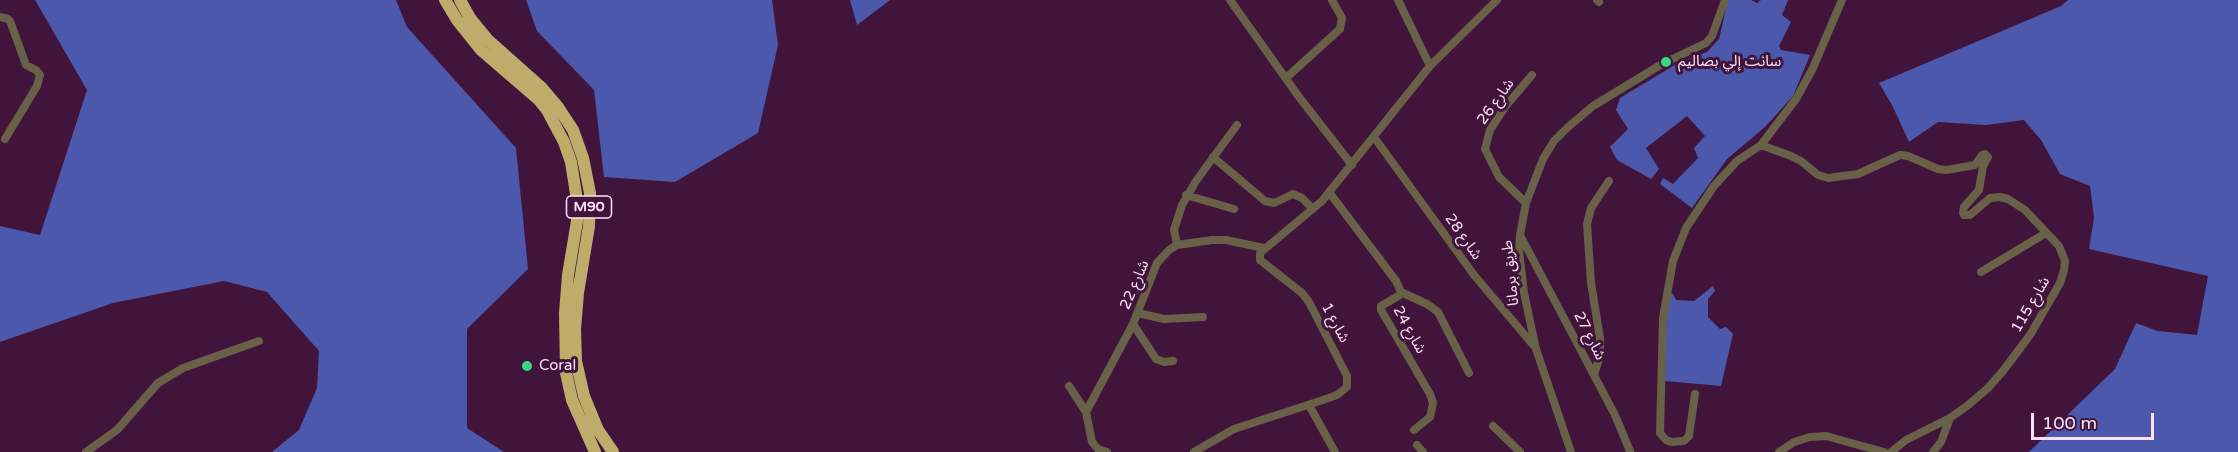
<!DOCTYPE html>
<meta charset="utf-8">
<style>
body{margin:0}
#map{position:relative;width:2238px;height:452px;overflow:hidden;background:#41143b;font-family:"Varela Round",sans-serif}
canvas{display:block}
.scale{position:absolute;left:2031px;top:413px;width:123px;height:27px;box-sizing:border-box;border:3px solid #fee1f8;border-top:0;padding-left:8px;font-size:18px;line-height:21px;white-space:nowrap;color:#fee1f8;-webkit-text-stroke:4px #41143b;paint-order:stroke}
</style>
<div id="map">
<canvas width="2238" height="452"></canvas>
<div class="scale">100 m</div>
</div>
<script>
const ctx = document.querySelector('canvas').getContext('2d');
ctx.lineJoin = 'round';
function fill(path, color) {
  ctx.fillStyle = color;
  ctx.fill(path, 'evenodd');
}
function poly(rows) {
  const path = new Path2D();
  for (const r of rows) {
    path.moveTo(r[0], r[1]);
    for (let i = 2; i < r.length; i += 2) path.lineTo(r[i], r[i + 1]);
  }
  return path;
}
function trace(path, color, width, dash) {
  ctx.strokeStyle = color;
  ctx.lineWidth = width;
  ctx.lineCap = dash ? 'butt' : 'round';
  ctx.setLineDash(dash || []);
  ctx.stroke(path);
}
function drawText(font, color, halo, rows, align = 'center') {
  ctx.font = font + ' "Varela Round","Noto Sans Arabic",sans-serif';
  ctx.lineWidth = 6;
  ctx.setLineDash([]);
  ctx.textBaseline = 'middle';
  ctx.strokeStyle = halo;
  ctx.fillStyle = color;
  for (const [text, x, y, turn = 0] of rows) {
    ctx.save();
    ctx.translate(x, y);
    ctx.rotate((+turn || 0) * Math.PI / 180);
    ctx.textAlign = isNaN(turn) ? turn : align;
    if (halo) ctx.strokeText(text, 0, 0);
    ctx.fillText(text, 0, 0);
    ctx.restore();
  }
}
fill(poly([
 [35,0,396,0,407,27,516,148,528,269,467,329,467,428,504,452,272,452,299,430,317,388,319,351,267,292,224,281,113,303,0,342,0,226,40,235,87,90],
 [526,0,772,0,778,45,758,133,675,182,604,177,594,90,537,31],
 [850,0,890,0,857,25],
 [1728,0,1751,0,1757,3,1761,0,1788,0,1782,15,1791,22,1779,46,1781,50,1810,55,1793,96,1765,127,1727,159,1692,208,1660,184,1663,178,1673,184,1698,158,1694,148,1705,136,1687,116,1646,148,1659,169,1651,179,1617,160,1610,147,1628,129,1616,110,1620,98,1678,63,1707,52,1719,39],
 [2068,0,2238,0,2238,452,2029,452,2115,369,2136,323,2158,331,2197,335,2208,276,2089,249,2094,218,2090,186,2060,174,2041,140,2024,120,1986,125,1938,122,1909,142,1893,107,1879,83,2061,6],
 [1713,286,1715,291,1708,299,1708,317,1720,329,1726,327,1733,334,1721,386,1665,381,1667,291,1673,294,1676,300,1694,301]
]), '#4b58ab');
trace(poly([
 [1230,0,1299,97,1352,165],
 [1398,0,1430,66],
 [1597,0,1599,2],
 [1842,0,1813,68,1796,99,1761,145,1791,156,1801,161,1818,175,1828,178,1858,174,1900,155,1908,156,1938,169,1946,170,1975,165,1982,155,1985,154,1988,157,1983,166,1979,190,1964,207,1963,213,1964,215,1970,215,1990,198,2000,197,2008,199,2025,210,2059,246,2065,261,2064,270,2060,283,2030,335,2003,371,1988,388,1967,406,1950,418,1906,440,1891,452],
 [0,17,8,19,10,21,26,65,36,70,40,75,37,86,5,139],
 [1286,78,1340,29,1342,18,1332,0],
 [1374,137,1474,275,1534,346],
 [1213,157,1265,201,1274,203,1293,194,1302,198,1313,209],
 [1329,192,1396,281,1401,292,1400,295,1381,306,1381,310,1430,394,1433,403,1430,417,1414,430],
 [1186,195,1234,209],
 [1526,203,1499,177,1485,149,1490,130,1505,107,1532,75],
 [1520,235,1615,415,1630,451],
 [1177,245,1174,230,1182,205,1196,181,1237,125],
 [1981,272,2046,233],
 [1401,292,1427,304,1438,312,1469,373],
 [1138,313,1164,319,1203,317],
 [1133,324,1156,359,1164,362,1173,361],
 [1594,375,1600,355,1600,338,1591,283,1587,224,1591,208,1609,181],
 [1069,386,1086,412,1092,442,1098,449,1107,452],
 [1695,394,1689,436,1684,441,1671,442,1666,440,1660,433,1663,318,1673,261,1686,228,1714,186,1737,161,1761,145],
 [1309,405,1335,452],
 [1086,412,1133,324,1157,263,1169,250,1177,245,1212,240,1226,240,1264,248],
 [1493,426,1520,452],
 [1417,445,1423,452],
 [86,452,117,430,158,383,183,368,259,341],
 [1194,452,1234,429,1323,400,1337,395,1347,387,1347,376,1309,302,1302,293,1260,260,1260,253,1322,201,1430,66,1497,0],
 [1571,452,1536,349,1524,293,1519,251,1520,235,1526,203,1543,159,1554,141,1567,128,1593,106,1662,64,1706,43,1712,36,1725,0],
 [1779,452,1794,442,1810,437,1826,436,1884,452],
 [1933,452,1941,442,1950,418]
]), '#686047', 8);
trace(poly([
 [445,0,457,20,481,50,539,100,547,110,564,142,571,162,577,200,577,221,568,275,565,313,566,373,572,400,595,452],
 [460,0,470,18,488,40,542,88,558,107,573,130,583,158,590,193,589,226,578,293,575,329,576,361,584,396,598,430,613,452]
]), '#bfac6b', 12);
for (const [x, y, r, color] of [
 [1666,62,6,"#3ad77f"],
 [527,366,6,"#3ad77f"]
]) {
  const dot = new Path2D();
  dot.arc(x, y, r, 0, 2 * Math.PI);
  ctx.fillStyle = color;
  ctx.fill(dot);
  trace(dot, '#41143b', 2);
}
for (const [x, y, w] of [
 [589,207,45]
]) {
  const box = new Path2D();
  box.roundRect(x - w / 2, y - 11, w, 22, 4.5);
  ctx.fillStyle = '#41143b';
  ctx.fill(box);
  trace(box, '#fee1f8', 1.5);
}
drawText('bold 14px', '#fee1f8', null, [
 ["M90",589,207]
]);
drawText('15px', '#fee1f8', '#41143b', [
 ["سانت إلي بصاليم",1678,62],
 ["Coral",539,366]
], 'left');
drawText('15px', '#fee1f8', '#41143b', [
 ["شارع 26",1496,102,-55],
 ["شارع 28",1463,237,55],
 ["طريق برمانا",1511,273,-96],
 ["شارع 22",1135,285,-67],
 ["شارع 115",2031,305,-60],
 ["شارع 1",1335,323,62],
 ["شارع 24",1409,330,61],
 ["شارع 27",1589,336,63]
]);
</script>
